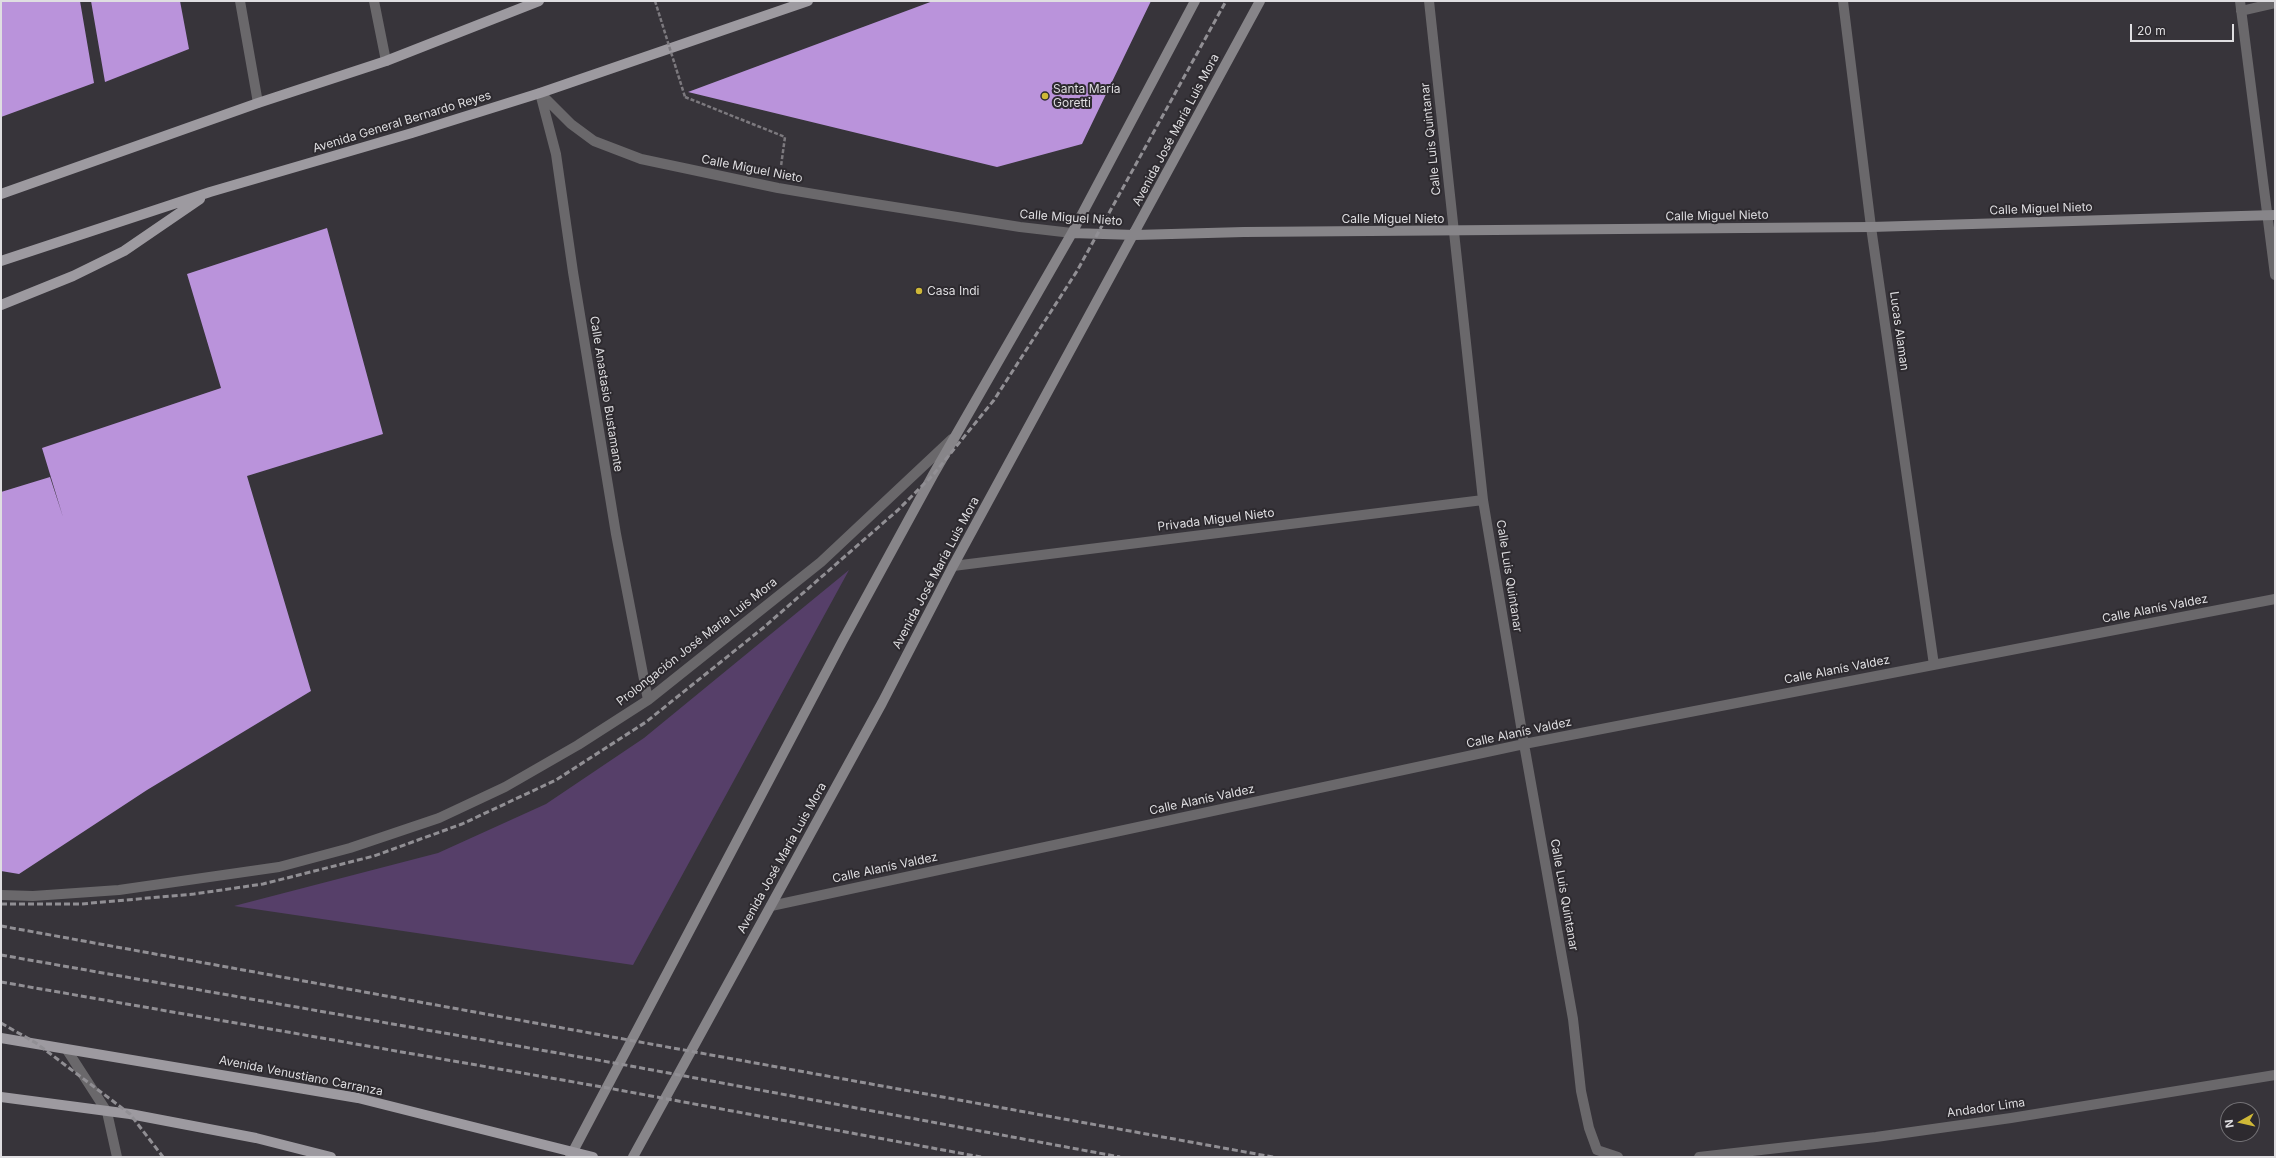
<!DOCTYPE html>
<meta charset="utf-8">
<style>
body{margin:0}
#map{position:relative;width:2276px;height:1158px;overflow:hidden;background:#37343a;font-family:Inter,sans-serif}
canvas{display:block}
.frame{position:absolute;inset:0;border:2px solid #dfdee1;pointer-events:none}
.north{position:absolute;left:2220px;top:1102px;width:40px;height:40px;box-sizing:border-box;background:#2d2a2f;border:1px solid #747276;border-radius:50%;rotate:262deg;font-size:11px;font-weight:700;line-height:16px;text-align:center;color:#dfdee1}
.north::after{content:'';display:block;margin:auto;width:14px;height:18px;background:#cfb837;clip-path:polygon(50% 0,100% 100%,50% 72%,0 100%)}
.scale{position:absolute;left:2130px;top:24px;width:104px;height:18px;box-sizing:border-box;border:2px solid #dfdee1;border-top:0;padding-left:5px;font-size:12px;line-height:14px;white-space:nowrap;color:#dfdee1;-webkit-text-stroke:3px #2d2a2f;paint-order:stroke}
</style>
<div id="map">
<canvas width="2276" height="1158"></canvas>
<div class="frame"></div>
<div class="north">N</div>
<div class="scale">20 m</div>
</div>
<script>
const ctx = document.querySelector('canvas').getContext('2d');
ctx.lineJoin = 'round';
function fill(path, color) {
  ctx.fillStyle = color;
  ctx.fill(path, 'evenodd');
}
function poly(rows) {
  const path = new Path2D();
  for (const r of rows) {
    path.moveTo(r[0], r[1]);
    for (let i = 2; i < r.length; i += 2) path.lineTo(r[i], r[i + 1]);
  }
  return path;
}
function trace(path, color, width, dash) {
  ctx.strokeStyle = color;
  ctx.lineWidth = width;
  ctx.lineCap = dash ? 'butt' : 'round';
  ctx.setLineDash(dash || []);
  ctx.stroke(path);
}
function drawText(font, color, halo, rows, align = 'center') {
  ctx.font = font + ' Inter,sans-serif';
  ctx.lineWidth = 4;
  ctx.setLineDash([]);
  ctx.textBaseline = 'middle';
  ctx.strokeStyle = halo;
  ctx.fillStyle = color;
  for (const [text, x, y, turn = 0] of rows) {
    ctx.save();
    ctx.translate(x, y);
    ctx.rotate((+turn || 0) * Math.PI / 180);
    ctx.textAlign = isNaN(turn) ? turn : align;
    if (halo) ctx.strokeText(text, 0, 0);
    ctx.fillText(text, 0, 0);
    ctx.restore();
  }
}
fill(poly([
 [849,570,633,965,234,906,438,853,546,804,644,738]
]), '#563f69');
fill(poly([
 [1,1,80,1,94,83,1,117],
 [91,1,180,1,189,49,105,82],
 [933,1,1151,1,1082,144,997,167,688,92],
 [327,228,383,434,247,476,311,691,147,790,19,874,1,871,1,492,50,477,63,517,42,448,221,388,187,274]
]), '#ba93db');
trace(poly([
 [685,97,785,137,781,166]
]), '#7c797e', 2.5, [4, 2]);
trace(poly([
 [240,1,258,103],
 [374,1,386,61],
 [540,93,556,154,573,272,616,534,648,700],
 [540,93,571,124,594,141,641,159,778,188,850,200,1020,227,1072,233],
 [1,895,33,896,119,890,279,867,350,848,439,818,505,787,578,745,648,700,821,562,952,439]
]), '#6a686b', 10);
trace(poly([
 [1429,1,1483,500,1524,744,1573,1019,1581,1091,1589,1128,1597,1150,1618,1157],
 [1843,1,1871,227,1934,665],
 [2240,1,2275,275],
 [2241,11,2275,3],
 [953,566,1483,500],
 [771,906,1524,744,2275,599],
 [67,1050,107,1112,117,1157],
 [1699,1157,1876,1137,2011,1118,2275,1075]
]), '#6a686b', 10);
trace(poly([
 [1072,233,1135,235,1244,232,1871,227,2275,215],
 [570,1157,843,640,933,475,1072,233,1195,1],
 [633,1157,882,703,953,566,1260,1]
]), '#878589', 10);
trace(poly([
 [1,194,258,103,386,61,539,1],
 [1,261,210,192,412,133,540,93,808,1],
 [1,305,73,276,124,251,200,199],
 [1,1038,358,1098,593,1157],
 [1,1097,130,1114,256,1138,331,1157]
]), '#9d9aa0', 10);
trace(poly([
 [1,904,81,904,194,894,263,884,374,856,462,824,556,780,646,722,763,628,898,510,933,475,994,400,1077,271,1226,1],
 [1,926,1273,1157],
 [1,955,620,1064,1120,1157],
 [1,982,608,1088,981,1157],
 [1,1023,36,1043,130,1114,163,1157]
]), '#918f94', 3, [6, 3]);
trace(poly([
 [655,1,685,97]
]), '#7c797e', 2.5, [4, 2]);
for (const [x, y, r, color] of [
 [1045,96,4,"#cfb837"],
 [919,291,4,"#cfb837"]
]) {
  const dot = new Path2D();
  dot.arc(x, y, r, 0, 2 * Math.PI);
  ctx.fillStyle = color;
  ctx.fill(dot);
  trace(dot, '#2d2a2f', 1.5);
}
drawText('12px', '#dfdee1', '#2d2a2f', [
 ["Santa María",1053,89],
 ["Goretti",1053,103],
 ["Casa Indi",927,291]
], 'left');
drawText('12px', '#dfdee1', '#2d2a2f', [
 ["Avenida General Bernardo Reyes",402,122,-17],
 ["Avenida José María Luis Mora",1176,130,-62],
 ["Calle Luis Quintanar",1431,139,-96],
 ["Calle Miguel Nieto",752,169,11],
 ["Calle Miguel Nieto",2041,209,-2],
 ["Calle Miguel Nieto",1717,216,-1],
 ["Calle Miguel Nieto",1071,218,4],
 ["Calle Miguel Nieto",1393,219],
 ["Lucas Alaman",1899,331,82],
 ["Calle Anastasio Bustamante",606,394,81],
 ["Privada Miguel Nieto",1216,520,-7],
 ["Avenida José María Luis Mora",936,573,-62],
 ["Calle Luis Quintanar",1509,576,81],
 ["Calle Alanís Valdez",2155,609,-11],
 ["Prolongación José María Luis Mora",697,642,-38],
 ["Calle Alanís Valdez",1837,670,-11],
 ["Calle Alanís Valdez",1519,733,-12],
 ["Calle Alanís Valdez",1202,800,-12],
 ["Avenida José María Luis Mora",782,858,-61],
 ["Calle Alanís Valdez",885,868,-12],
 ["Calle Luis Quintanar",1564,895,80],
 ["Avenida Venustiano Carranza",301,1076,11],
 ["Andador Lima",1986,1108,-8]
]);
</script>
